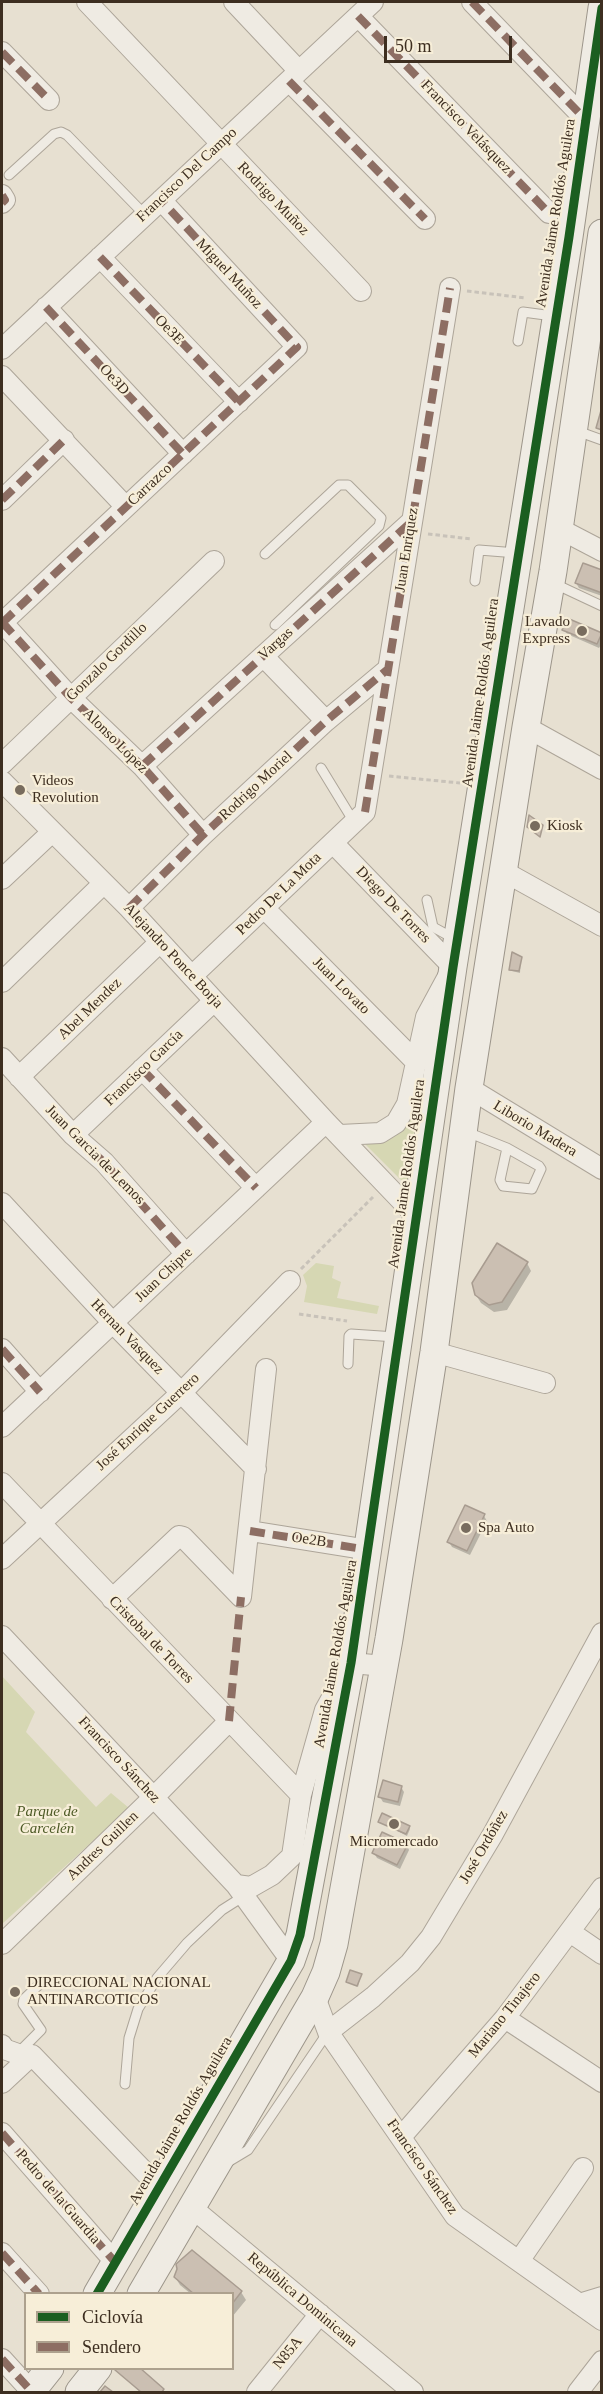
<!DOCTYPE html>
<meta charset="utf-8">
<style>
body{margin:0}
#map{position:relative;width:603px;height:2394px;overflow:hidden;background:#e7e0d1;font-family:Georgia,serif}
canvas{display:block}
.frame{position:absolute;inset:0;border:3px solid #3d2e20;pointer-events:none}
.legend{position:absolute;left:24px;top:2292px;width:210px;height:78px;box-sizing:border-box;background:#f7eed8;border:2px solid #ada18e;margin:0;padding:8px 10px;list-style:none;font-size:18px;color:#3d2e20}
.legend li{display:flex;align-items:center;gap:12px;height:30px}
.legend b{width:30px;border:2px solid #ada18e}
.scale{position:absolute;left:384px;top:36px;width:128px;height:27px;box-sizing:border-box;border:3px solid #3d2e20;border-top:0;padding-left:8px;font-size:18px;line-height:21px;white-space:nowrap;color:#3d2e20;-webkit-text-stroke:4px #f7eed8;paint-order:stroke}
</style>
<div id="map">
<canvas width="603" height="2394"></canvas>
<div class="frame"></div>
<ul class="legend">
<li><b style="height:8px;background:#1b5e20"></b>Ciclovía</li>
<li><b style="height:8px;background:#8d6e63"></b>Sendero</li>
</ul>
<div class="scale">50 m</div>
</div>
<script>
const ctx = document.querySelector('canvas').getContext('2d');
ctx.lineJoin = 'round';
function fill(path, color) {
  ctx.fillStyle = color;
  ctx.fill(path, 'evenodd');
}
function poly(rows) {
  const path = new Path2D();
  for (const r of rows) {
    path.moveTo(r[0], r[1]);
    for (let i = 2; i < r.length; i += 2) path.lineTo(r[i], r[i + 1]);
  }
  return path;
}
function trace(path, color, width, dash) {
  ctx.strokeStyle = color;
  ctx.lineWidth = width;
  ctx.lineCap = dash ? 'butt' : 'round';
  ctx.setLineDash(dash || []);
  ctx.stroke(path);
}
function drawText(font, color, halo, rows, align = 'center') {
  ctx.font = font + ' Georgia,serif';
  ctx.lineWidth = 4.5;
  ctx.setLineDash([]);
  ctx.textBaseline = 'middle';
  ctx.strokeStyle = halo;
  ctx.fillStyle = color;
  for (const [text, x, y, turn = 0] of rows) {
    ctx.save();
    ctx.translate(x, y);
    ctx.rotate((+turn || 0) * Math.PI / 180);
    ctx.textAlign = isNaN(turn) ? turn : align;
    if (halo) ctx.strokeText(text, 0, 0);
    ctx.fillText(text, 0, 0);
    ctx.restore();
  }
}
fill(poly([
 [437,1033,409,1180,404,1183,363,1142,383,1140],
 [316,1263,334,1266,332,1278,341,1282,337,1298,379,1306,377,1314,304,1302,307,1286,303,1275],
 [2,1676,35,1712,26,1732,96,1807,111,1793,129,1808,2,1924]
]), '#d6d7b3');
fill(poly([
 [602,571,602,596,579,588,576,583],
 [564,629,601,634,602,643,599,648,567,634],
 [521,958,520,973,512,971,511,969],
 [527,1263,531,1271,507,1310,494,1312,481,1303,476,1295],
 [484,1516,487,1521,470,1555,452,1547,449,1542],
 [401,1787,404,1792,400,1806,383,1802,380,1797],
 [380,1822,409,1827,410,1829,407,1836],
 [407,1845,409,1850,400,1869,377,1858,374,1853],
 [361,1975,358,1987,348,1982],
 [192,2252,241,2292,246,2300,232,2317,232,2294,191,2294,180,2285,175,2277],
 [117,2370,163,2390,165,2392,140,2392]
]), '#0003');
const building = poly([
 [602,407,602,430,596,428,602,407],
 [583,563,602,570,602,593,575,583,583,563],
 [567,618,602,633,597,644,562,630,567,618],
 [529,815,543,825,540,837,527,827,529,815],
 [512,952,522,957,519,971,509,970,512,952],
 [497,1243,528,1262,502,1302,489,1305,475,1295,472,1283,497,1243],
 [465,1505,485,1514,467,1551,447,1542,465,1505],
 [383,1780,402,1786,398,1802,378,1797,383,1780],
 [382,1813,410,1826,406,1834,378,1822,382,1813],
 [382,1832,408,1844,397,1865,372,1853,382,1832],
 [350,1970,362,1974,357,1986,346,1982,350,1970],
 [192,2250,242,2291,232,2304,232,2294,194,2294,174,2277,177,2269,176,2264,192,2250],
 [116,2368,140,2368,164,2389,162,2392,141,2392,115,2370,116,2368],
 [105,2386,113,2392,100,2392,105,2386]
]);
fill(building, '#cbbfb2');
trace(building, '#a89c90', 1.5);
const lane = poly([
 [9,175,54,134,61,132,67,135,145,215],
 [518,341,523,312,553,316],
 [577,431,602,440],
 [265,554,339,485,348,485,381,518,379,526,275,625],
 [475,581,479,550,517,553],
 [553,583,602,606],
 [321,768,354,822],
 [427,900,433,927,453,938],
 [467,1132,507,1148,500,1180,503,1186,532,1189,541,1169,539,1166,507,1148],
 [348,1364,349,1336,351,1334,396,1337],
 [19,2052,41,2030,23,2004,24,1999,42,1982],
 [125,2084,129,2038,138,2009,157,1978,187,1943,222,1910,244,1896],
 [228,2162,248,2150,328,2032]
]);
const street = poly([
 [87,2,361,291],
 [234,2,299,71],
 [472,2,585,119],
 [358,16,549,213],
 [2,52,49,100],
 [289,81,425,219],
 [2,195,5,200,2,203],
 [100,257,239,402],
 [46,307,183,454],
 [2,349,373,2],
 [2,376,126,507],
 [2,500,64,440],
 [558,528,602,551],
 [2,622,70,697,142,766,203,835],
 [2,623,297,347,161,200],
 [263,656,326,721],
 [526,727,602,769],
 [2,764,214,561],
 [142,766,411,522],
 [2,781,129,908,326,1122,416,1216],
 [333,843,453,967,426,1017,407,1104,396,1123,380,1133,340,1135],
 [503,871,602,926],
 [2,879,51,833],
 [129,908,203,835,326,721,388,669],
 [265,909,417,1063],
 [192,976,365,812,450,288],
 [2,982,103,884],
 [2,1058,73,1135,104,1162,186,1254],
 [142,1069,256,1188],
 [19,1077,160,942],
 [469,1088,602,1169],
 [73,1135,214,1001],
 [2,1203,113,1323,256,1469],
 [2,1349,40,1392],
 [434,1352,545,1383],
 [2,1427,326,1122],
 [2,1483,301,1795],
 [250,1531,369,1550],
 [2,1559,181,1393,290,1281],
 [241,1597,266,1369],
 [112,1599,179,1536,183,1537,241,1597],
 [2,1636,236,1885,291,1961],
 [236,1885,251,1887,272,1875,292,1856,301,1795,325,1710,351,1663,385,1666],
 [570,1932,602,1954],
 [2,1944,154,1797,229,1721],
 [315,1997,328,2032,455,2216,602,2320],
 [505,2018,602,2082],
 [328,2032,373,1997,410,1963,431,1937,493,1834,602,1633],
 [2,2045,4,2049,18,2054,32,2055,160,2188],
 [2,2083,32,2055],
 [2,2133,115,2262],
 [401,2137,505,2018,602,1888],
 [191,2207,413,2392],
 [2,2253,39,2294],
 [519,2261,583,2168],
 [579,2304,602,2297],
 [2,2359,32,2392],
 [257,2392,320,2314],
 [578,2392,602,2361]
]);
const secondary = poly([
 [97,2294,291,1961,300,1935,351,1663,453,967,569,237,602,8],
 [141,2294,315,1997,326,1972,334,1944,389,1639,434,1352,469,1088,526,727,553,571,602,233],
 [31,2392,50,2368],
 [79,2392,98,2368]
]);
trace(lane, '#ada599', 11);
trace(street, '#ada599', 22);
trace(secondary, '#9c958a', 29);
trace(poly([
 [467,291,526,298],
 [428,534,472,539],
 [389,776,460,783],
 [301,1269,373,1197],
 [299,1314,347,1321]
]), '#c8c2b9', 3, [4.5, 3]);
trace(lane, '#efebe3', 9);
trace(street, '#efebe3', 20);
trace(secondary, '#efebe3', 27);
trace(poly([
 [472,2,585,119],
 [358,16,549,213],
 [2,52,49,100],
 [289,81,425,219],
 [2,195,5,200,2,203],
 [100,257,239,402],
 [46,307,183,454],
 [2,500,64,440],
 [2,622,70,697,142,766,203,835],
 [2,623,297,347,161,200],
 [142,766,411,522],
 [365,812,450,288],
 [129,908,203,835,326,721,388,669],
 [142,1069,256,1188],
 [73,1135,104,1162,186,1254],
 [2,1349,40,1392],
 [250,1531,369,1550],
 [229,1721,241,1597],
 [2,2133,115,2262],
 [2,2253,39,2294],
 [2,2359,32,2392]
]), '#8d6e63', 8, [15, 8]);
trace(poly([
 [97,2294,291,1961,300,1935,351,1663,453,967,569,237,602,8]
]), '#1b5e20', 9);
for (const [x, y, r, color] of [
 [582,631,6,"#786c5e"],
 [20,790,6,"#786c5e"],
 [535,826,6,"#786c5e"],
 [466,1528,6,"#786c5e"],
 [394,1824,6,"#786c5e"],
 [15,1992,6,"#786c5e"]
]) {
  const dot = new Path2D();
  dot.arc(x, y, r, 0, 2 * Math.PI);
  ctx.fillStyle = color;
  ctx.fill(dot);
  trace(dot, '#f7eed8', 2);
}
drawText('15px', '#3d2e20', '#f7eed8', [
 ["Francisco Velásquez",466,127,46],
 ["Francisco Del Campo",187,175,-43],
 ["Rodrigo Muñoz",273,199,46],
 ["Avenida Jaime Roldós Aguilera",556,213,-81],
 ["Miguel Muñoz",229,274,47],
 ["Oe3E",169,330,46],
 ["Oe3D",114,380,47],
 ["Carrazco",150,485,-43],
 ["Juan Enriquez",407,550,-81],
 ["Vargas",276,644,-42],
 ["Gonzalo Gordillo",107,662,-44],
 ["Avenida Jaime Roldós Aguilera",481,693,-82],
 ["Alonso López",115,741,45],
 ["Rodrigo Moriel",256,786,-43],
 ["Pedro De La Mota",279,894,-44],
 ["Diego De Torres",393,905,46],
 ["Alejandro Ponce Borja",173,956,47],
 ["Juan Lovato",341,986,45],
 ["Abel Mendez",90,1009,-44],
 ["Francisco García",144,1068,-44],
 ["Liborio Madera",535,1129,31],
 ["Juan Garcia de Lemos",95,1155,45],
 ["Avenida Jaime Roldós Aguilera",407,1174,-82],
 ["Juan Chipre",164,1275,-43],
 ["Hernan Vasquez",127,1337,46],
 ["José Enrique Guerrero",148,1422,-43],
 ["Oe2B",309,1540,9],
 ["Cristobal de Torres",151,1640,46],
 ["Avenida Jaime Roldós Aguilera",336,1654,-80],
 ["Francisco Sánchez",119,1760,47],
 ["Andres Guillen",103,1846,-44],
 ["José Ordóñez",484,1847,-60],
 ["Mariano Tinajero",505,2015,-51],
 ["Avenida Jaime Roldós Aguilera",181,2121,-60],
 ["Francisco Sánchez",422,2167,55],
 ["Pedro de la Guardia",58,2197,49],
 ["República Dominicana",302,2300,40],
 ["N85A",288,2353,-51]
]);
drawText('15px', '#3d2e20', '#f7eed8', [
 ["Lavado",570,622,"right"],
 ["Express",570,639,"right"],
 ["Videos",32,781],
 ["Revolution",32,798],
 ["Kiosk",547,826],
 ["Spa Auto",478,1528],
 ["Micromercado",394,1842,"center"],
 ["DIRECCIONAL NACIONAL",27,1983],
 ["ANTINARCOTICOS",27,2000]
], 'left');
drawText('italic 15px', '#4d5a26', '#f7eed8', [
 ["Parque de",47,1812],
 ["Carcelén",47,1829]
]);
</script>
